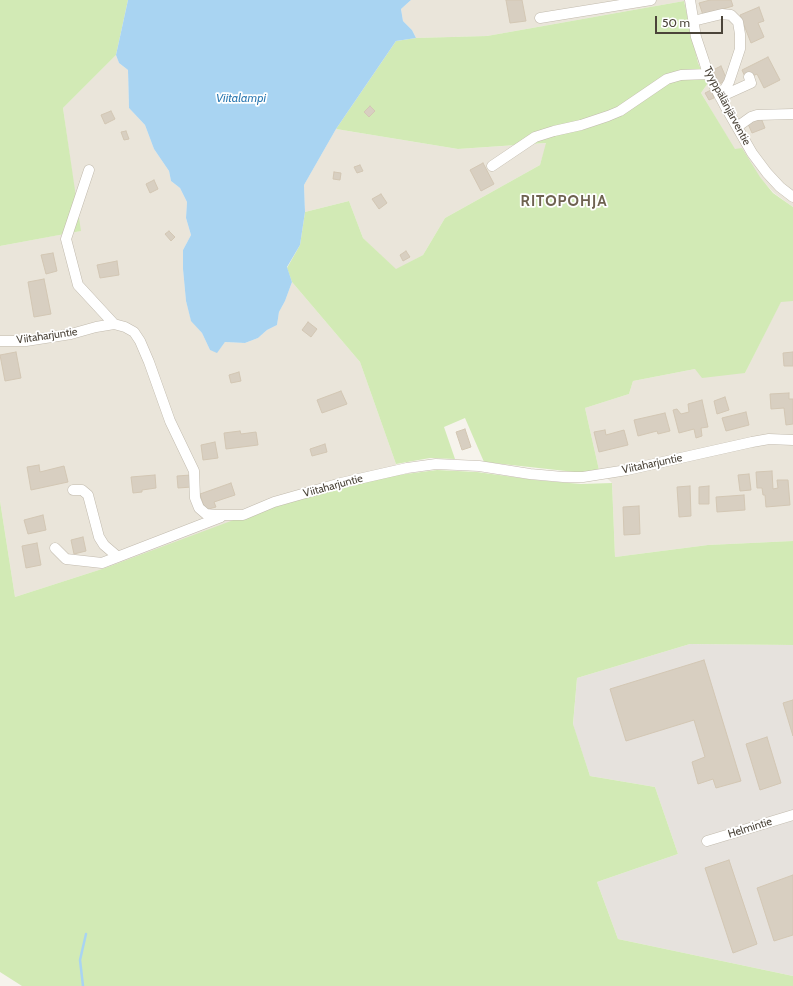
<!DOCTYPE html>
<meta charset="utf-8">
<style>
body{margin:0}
#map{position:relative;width:793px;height:986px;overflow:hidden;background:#f6f3ec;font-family:Cabin,sans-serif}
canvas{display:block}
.scale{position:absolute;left:655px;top:16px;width:68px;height:18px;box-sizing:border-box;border:2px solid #4b4439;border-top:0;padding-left:5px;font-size:12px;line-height:14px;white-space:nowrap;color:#4b4439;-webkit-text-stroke:3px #fff;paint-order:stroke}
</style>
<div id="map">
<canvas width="793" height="986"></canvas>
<div class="scale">50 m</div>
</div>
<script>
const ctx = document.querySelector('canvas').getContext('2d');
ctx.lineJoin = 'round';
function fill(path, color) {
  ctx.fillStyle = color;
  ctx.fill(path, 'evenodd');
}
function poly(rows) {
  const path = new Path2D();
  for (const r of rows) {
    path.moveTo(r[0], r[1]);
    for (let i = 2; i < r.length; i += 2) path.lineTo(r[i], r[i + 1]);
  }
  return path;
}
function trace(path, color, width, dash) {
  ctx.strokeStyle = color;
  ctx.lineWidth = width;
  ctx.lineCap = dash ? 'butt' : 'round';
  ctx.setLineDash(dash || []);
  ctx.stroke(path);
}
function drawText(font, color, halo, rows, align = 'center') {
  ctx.font = font + ' Cabin,sans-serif';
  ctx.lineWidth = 3.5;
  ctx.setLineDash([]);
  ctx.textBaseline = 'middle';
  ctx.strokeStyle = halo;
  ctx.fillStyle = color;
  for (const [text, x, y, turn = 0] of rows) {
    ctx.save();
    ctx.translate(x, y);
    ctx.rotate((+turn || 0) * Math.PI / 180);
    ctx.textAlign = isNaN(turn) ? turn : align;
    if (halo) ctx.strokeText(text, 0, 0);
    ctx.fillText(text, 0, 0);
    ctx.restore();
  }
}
fill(poly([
 [411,0,793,0,793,207,774,193,735,150,701,93,708,83,698,63,684,1,487,36,416,38,412,30,403,21,401,9],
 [116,55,119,63,128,70,129,108,145,125,154,149,169,171,171,181,180,188,187,202,186,218,191,235,183,250,183,269,186,301,191,320,202,333,210,350,217,352,225,342,245,343,258,338,267,330,277,325,279,312,285,301,292,282,360,362,396,464,398,475,339,487,105,568,15,597,0,501,0,246,80,231,63,108],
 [336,129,458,149,547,143,540,165,445,218,423,255,396,270,363,238,349,201,305,212,304,185],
 [781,301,793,301,793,541,708,545,615,557,612,483,599,470,585,408,629,394,633,381,695,369,745,373]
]), '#eae5da');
fill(poly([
 [690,644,793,645,793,976,618,939,597,882,678,854,655,787,590,776,573,725,577,678]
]), '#e6e2dd');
fill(poly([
 [0,0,128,0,116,55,63,108,81,231,0,246],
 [684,1,698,63,708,83,701,93,735,149,742,148,760,177,773,193,793,207,793,301,781,302,745,373,702,378,695,369,633,381,629,394,585,408,599,470,584,473,484,462,465,418,444,427,455,459,430,458,396,464,360,362,292,282,287,268,300,245,305,212,349,201,363,238,396,269,423,255,445,218,540,165,546,143,458,149,336,129,396,41,416,38,487,36],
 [437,470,477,472,535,480,581,484,612,483,615,557,708,545,793,541,793,645,690,644,577,678,573,724,590,776,655,787,678,854,597,882,618,939,793,976,793,986,22,986,0,972,0,501,15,597,105,568,255,512,339,487,398,475]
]), '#d2eab5');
fill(poly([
 [128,0,411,0,401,9,403,21,412,30,416,38,396,41,336,129,304,185,305,212,300,245,287,267,292,282,285,301,279,312,277,325,267,330,258,338,245,343,225,342,217,353,210,350,202,333,191,321,186,301,183,269,183,250,191,235,186,218,187,202,180,188,171,181,169,171,154,149,145,125,129,108,128,70,119,63,116,55]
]), '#a9d4f2');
trace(poly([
 [83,986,80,960,86,934]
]), '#a9d4f2', 2.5);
const building = poly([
 [506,0,522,0,526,21,510,23,506,0],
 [710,0,731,0,733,6,703,15,699,3,710,0],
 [759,7,764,21,758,23,764,37,751,43,740,15,759,7],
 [768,57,780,80,764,88,757,74,746,79,742,70,768,57],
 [721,66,727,80,719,84,713,70,721,66],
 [711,90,714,98,709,100,705,93,711,90],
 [370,106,375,111,369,117,364,112,370,106],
 [111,111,115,119,105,124,101,115,111,111],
 [761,118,765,128,752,133,748,124,761,118],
 [126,131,129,139,124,140,121,132,126,131],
 [483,163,494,184,481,191,470,170,483,163],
 [360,165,363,171,357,173,354,167,360,165],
 [334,172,341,173,340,180,333,179,334,172],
 [154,180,158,189,150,193,146,184,154,180],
 [381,194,387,203,379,209,372,199,381,194],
 [169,231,175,237,171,241,165,234,169,231],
 [406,251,410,257,403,261,400,255,406,251],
 [53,253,57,271,46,274,41,255,53,253],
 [117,261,119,275,100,278,97,265,117,261],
 [44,279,51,314,34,317,28,282,44,279],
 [308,322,317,329,311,337,302,330,308,322],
 [16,352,21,378,5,381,0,355,16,352],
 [793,352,793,366,784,366,783,353,793,352],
 [239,372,241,381,231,383,229,375,239,372],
 [341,391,347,404,322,413,317,400,341,391],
 [789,393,789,399,793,399,793,424,786,425,784,408,771,409,770,394,789,393],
 [725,397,729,410,717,414,714,401,725,397],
 [702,400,708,427,701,428,702,436,696,438,694,429,679,433,673,410,677,409,681,414,689,412,688,404,702,400],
 [746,412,749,425,726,431,722,418,746,412],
 [665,413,670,431,658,434,657,431,638,436,634,420,665,413],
 [465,429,471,447,462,450,456,432,465,429],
 [605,430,606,435,624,430,628,445,599,452,594,432,605,430],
 [240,431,241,434,256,432,258,445,226,449,224,433,240,431],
 [215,442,218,458,203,460,201,445,215,442],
 [325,444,327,452,312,456,310,449,325,444],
 [39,465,40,472,64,466,68,482,31,490,27,467,39,465],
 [772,471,773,489,778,488,777,480,788,480,790,505,766,507,765,495,763,495,762,488,757,488,756,472,772,471],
 [749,474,751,490,740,491,738,475,749,474],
 [155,475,156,488,142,490,142,492,133,493,131,477,155,475],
 [191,475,192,487,178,488,177,476,191,475],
 [231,483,235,495,214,502,216,507,205,510,200,494,231,483],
 [690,486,691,516,679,517,677,487,690,486],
 [709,486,709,504,699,504,699,487,709,486],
 [744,495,745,510,717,512,716,497,744,495],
 [639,506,640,534,624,535,623,507,639,506],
 [43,515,46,530,28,534,24,520,43,515],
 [83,537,86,551,74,554,71,540,83,537],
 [37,543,41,565,26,568,22,546,37,543],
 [704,660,741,781,716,788,713,779,698,784,692,762,705,757,694,720,626,741,610,689,704,660],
 [793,700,793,736,783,703,793,700],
 [767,737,781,783,760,790,746,744,767,737],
 [729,860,757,944,733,953,705,868,729,860],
 [793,875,793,935,774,941,757,888,793,875]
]);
fill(building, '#d8cfc1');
trace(building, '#d3c7b4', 1);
const minor = poly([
 [690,0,696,37,704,61,708,74,725,106,752,153,767,173,780,187,793,197],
 [540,18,651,0],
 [693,21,722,14,731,15,738,22,740,34,740,49,729,82,720,97],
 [720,97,751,83,749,77],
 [737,127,751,117,757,115,793,114],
 [492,166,535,137,554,131,581,125,608,116,620,111,667,79,681,75,708,74],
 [89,170,66,239,78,285,114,324],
 [0,341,26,341,71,334,96,327,114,324,125,327,134,332,140,341,149,362,170,421,194,471,195,498,199,508,206,514,215,515,243,515,274,502,341,483,407,468,436,464,479,466,530,474,563,477,583,477,627,470,752,442,769,439,793,440],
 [73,490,82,490,88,495,99,537,104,545,118,557],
 [55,548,66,559,102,563,221,517],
 [707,841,793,815]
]);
trace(minor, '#c2bbae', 11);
trace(minor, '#fff', 10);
drawText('11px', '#4b4439', '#fff', [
 ["Tyyppälänjärventie",727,106,62],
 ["Viitaharjuntie",47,336,-8],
 ["Viitaharjuntie",652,464,-12],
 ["Viitaharjuntie",333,486,-15],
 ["Helmintie",750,828,-17]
]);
drawText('italic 12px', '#2e7ab2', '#fff', [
 ["Viitalampi",241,98]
]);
ctx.letterSpacing = '1px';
drawText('bold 15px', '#6e6250', '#fff', [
 ["RITOPOHJA",564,202]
]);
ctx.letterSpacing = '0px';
</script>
